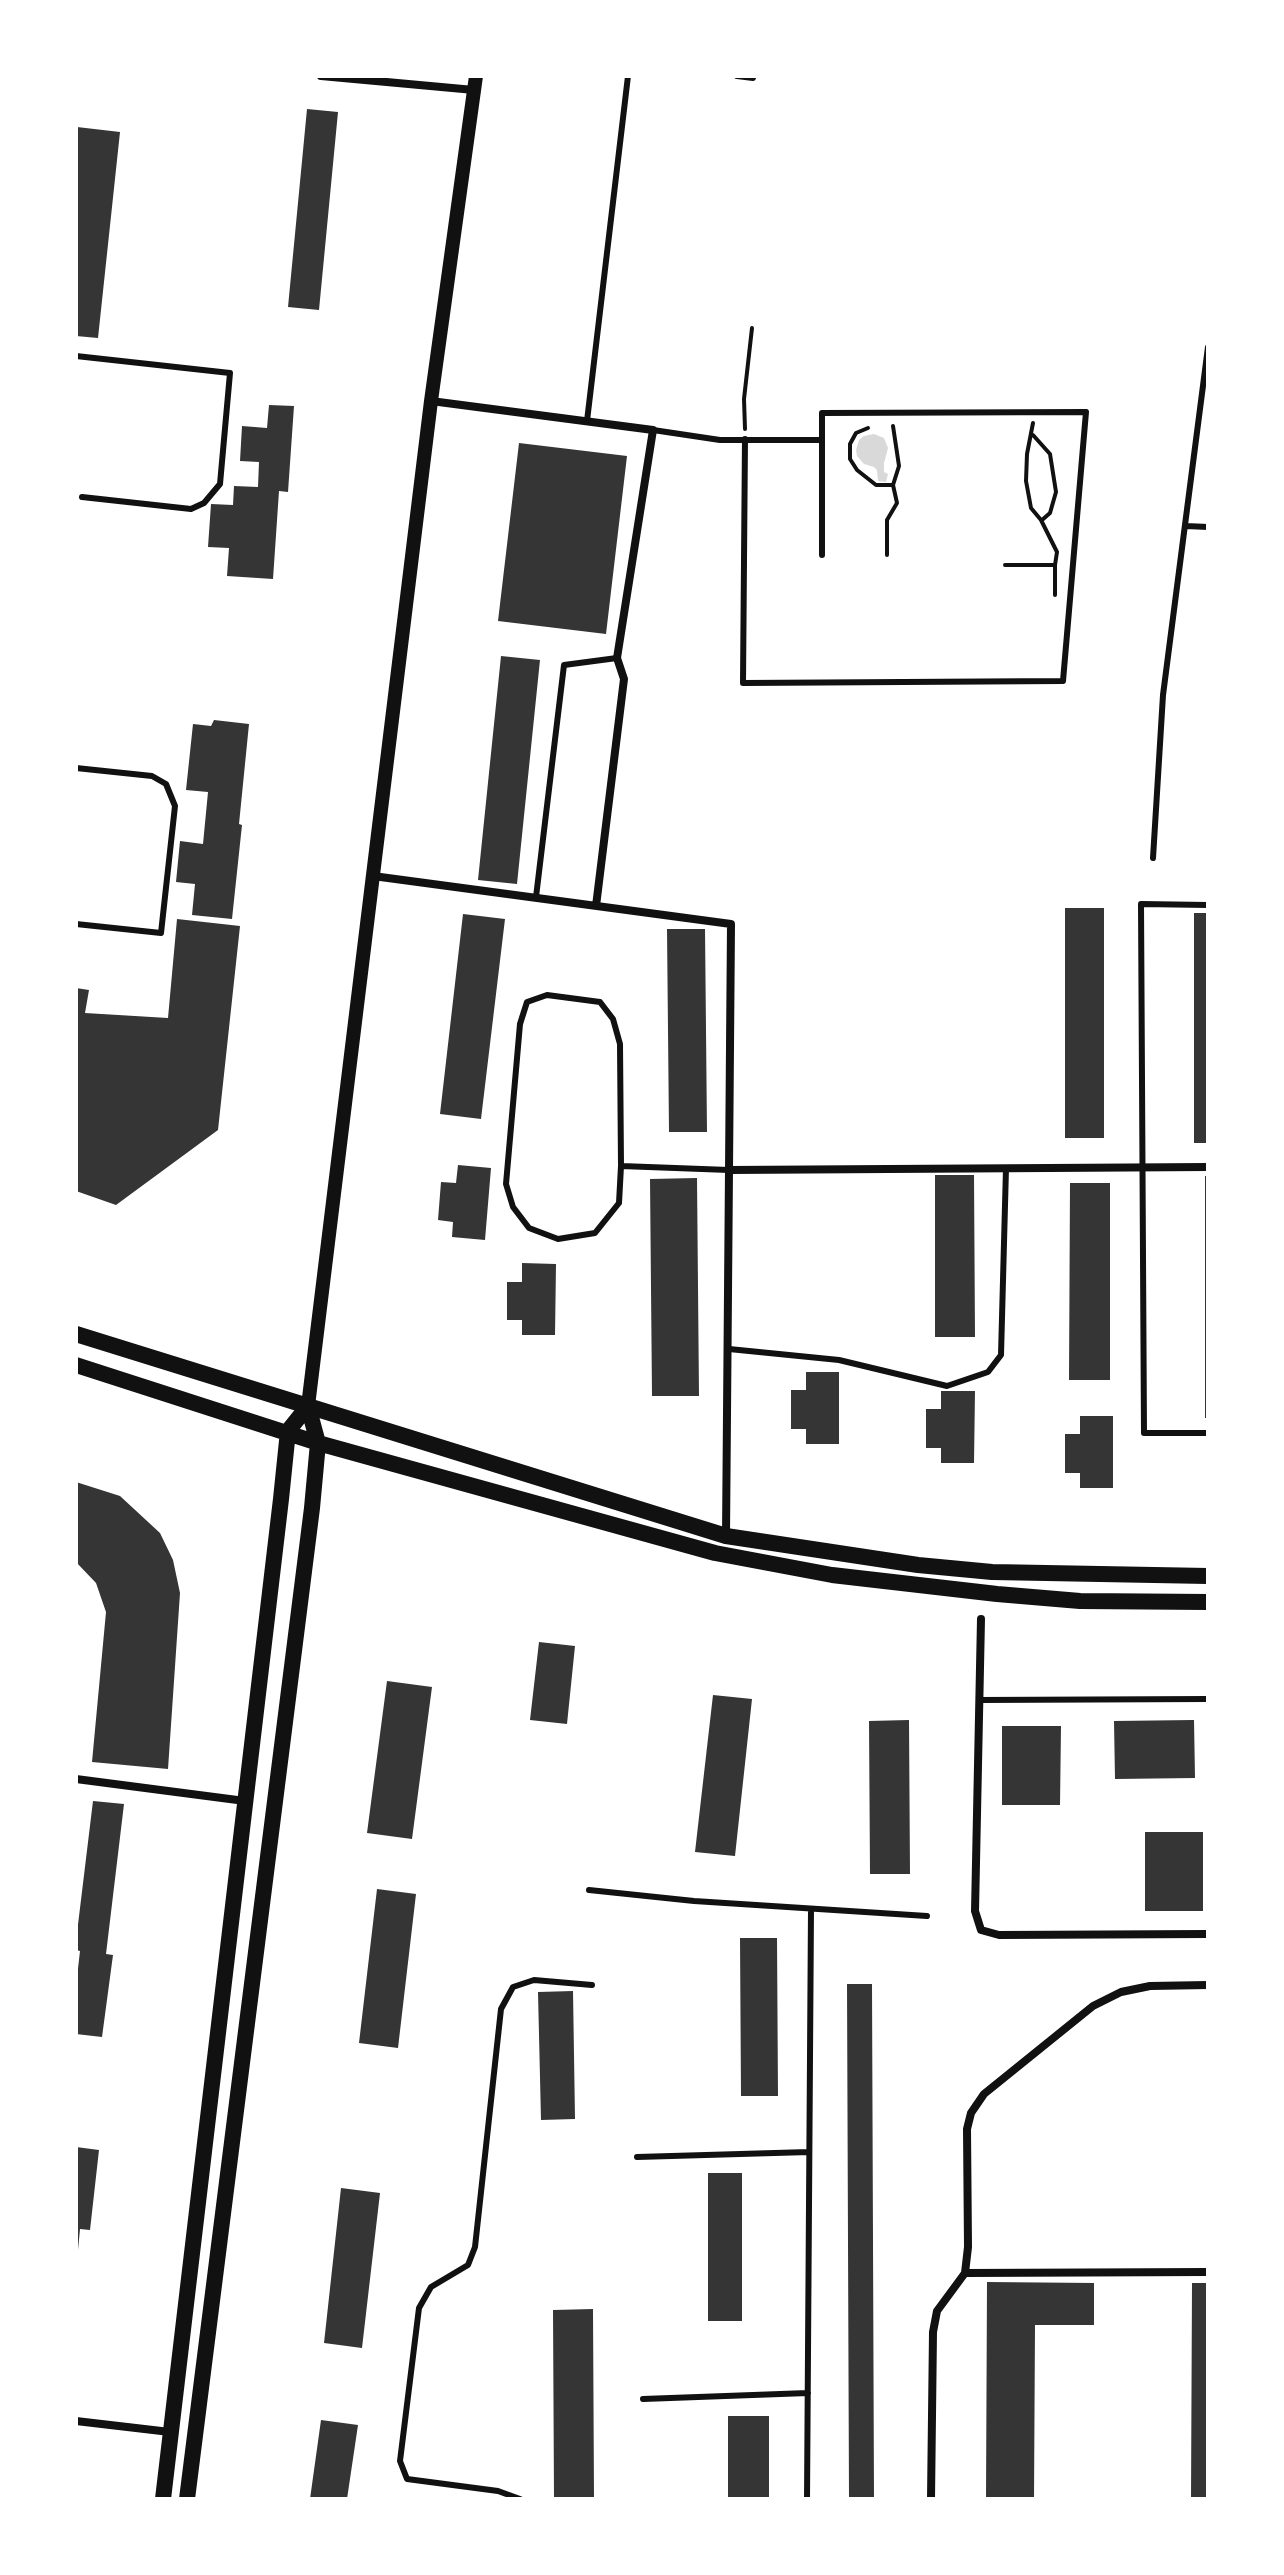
<!DOCTYPE html>
<style>
body{margin:0}
#map{position:relative;width:1284px;height:2575px;overflow:hidden;background:#fff;font-family:Figtree,sans-serif}
canvas{display:block}
.frame{position:absolute;inset:0;border:78px solid #fff;pointer-events:none}
</style>
<div id="map">
<canvas width="1284" height="2575"></canvas>
<div class="frame"></div>
</div>
<script>
const ctx = document.querySelector('canvas').getContext('2d');
ctx.lineJoin = 'round';
function fill(path, color) {
  ctx.fillStyle = color;
  ctx.fill(path, 'evenodd');
}
function poly(rows) {
  const path = new Path2D();
  for (const r of rows) {
    path.moveTo(r[0], r[1]);
    for (let i = 2; i < r.length; i += 2) path.lineTo(r[i], r[i + 1]);
  }
  return path;
}
function trace(path, color, width, dash) {
  ctx.strokeStyle = color;
  ctx.lineWidth = width;
  ctx.lineCap = dash ? 'butt' : 'round';
  ctx.setLineDash(dash || []);
  ctx.stroke(path);
}
fill(poly([
 [874,434,884,438,888,448,884,463,884,472,888,474,886,482,878,481,877,470,874,467,864,464,857,456,856,450,859,440,864,436]
]), '#d9d9d9');
fill(poly([
 [307,109,338,112,319,310,288,307],
 [77,127,120,132,98,338,76,336],
 [269,405,294,406,288,492,279,491,273,579,227,576,229,548,208,547,211,504,233,505,234,486,258,487,259,462,240,461,242,426,267,428],
 [519,443,627,456,606,634,498,621],
 [501,656,540,660,517,884,478,880],
 [214,720,249,724,239,824,242,825,232,919,192,915,195,884,176,882,180,841,203,844,208,792,186,790,193,724,211,726],
 [1065,908,1104,908,1104,1138,1065,1138],
 [1194,913,1208,913,1208,1143,1194,1143],
 [463,914,505,919,481,1119,440,1114],
 [177,919,240,926,218,1130,116,1205,76,1191,76,988,89,990,85,1013,168,1018],
 [667,929,705,929,707,1132,669,1132],
 [458,1165,491,1168,485,1240,452,1237,453,1222,438,1220,441,1182,456,1183],
 [935,1175,974,1175,975,1337,935,1337],
 [1205,1176,1208,1176,1208,1418,1205,1418],
 [697,1178,699,1396,652,1396,650,1179],
 [1070,1183,1110,1183,1110,1380,1069,1380],
 [522,1263,556,1264,555,1335,522,1335,522,1320,507,1320,507,1282,522,1282],
 [806,1372,839,1372,839,1444,806,1444,806,1429,791,1429,791,1390,806,1390],
 [941,1391,975,1391,974,1463,941,1463,941,1448,926,1448,926,1409,941,1409],
 [1080,1416,1113,1416,1113,1488,1080,1488,1080,1473,1065,1473,1065,1434,1080,1434],
 [76,1482,120,1496,160,1533,173,1560,180,1593,168,1769,92,1762,106,1612,96,1583,76,1562],
 [539,1642,575,1646,567,1724,530,1720],
 [387,1681,432,1687,412,1839,367,1833],
 [713,1695,752,1699,735,1856,695,1852],
 [909,1720,910,1874,870,1874,869,1721],
 [1194,1720,1195,1778,1115,1779,1114,1721],
 [1002,1726,1061,1726,1060,1805,1002,1805],
 [93,1801,124,1804,106,1954,113,1955,102,2037,76,2034,76,1986,80,1951,76,1950,76,1941],
 [1145,1832,1203,1832,1203,1911,1145,1911],
 [377,1889,416,1894,398,2048,359,2043],
 [740,1938,777,1938,778,2096,741,2096],
 [847,1984,872,1984,874,2499,849,2499],
 [573,1991,575,2119,541,2120,538,1992],
 [76,2147,99,2150,90,2230,80,2229,78,2250,76,2250],
 [708,2173,742,2173,742,2321,708,2321],
 [341,2188,380,2193,362,2348,324,2343],
 [987,2282,1094,2283,1094,2325,1035,2325,1034,2499,986,2499],
 [1192,2283,1208,2283,1208,2499,1191,2499],
 [593,2309,594,2498,554,2498,553,2310],
 [728,2416,769,2416,769,2499,728,2499],
 [321,2420,358,2425,347,2499,310,2499]
]), '#353535');
trace(poly([
 [868,428,856,433,850,444,850,459,857,470,876,485,893,485],
 [745,429,744,399,752,328],
 [1033,435,1050,454,1056,492,1050,513,1042,520],
 [887,555,887,520,897,503,893,485,899,466,893,426],
 [1005,565,1055,565,1057,552,1041,520,1031,508,1026,481,1027,454,1033,423],
 [1055,595,1055,565]
]), '#111', 4);
trace(poly([
 [737,76,753,78],
 [76,356,230,373,220,484,204,503,191,509,82,497],
 [587,421,628,76],
 [653,430,720,440,822,440],
 [745,439,743,683,1063,681,1086,412,822,413,822,555],
 [1186,526,1208,527],
 [76,768,152,776,166,784,175,806,161,933,76,924],
 [1153,858,1163,695,1208,347],
 [536,897,564,665,617,658],
 [1208,905,1141,904,1144,1433,1208,1433],
 [547,995,600,1002,613,1019,620,1044,621,1166,619,1203,595,1233,558,1239,529,1228,513,1207,506,1184,520,1024,527,1002,547,995],
 [621,1166,729,1170],
 [729,1349,839,1360,947,1386,988,1372,1001,1355,1006,1168],
 [979,1700,1208,1699],
 [589,1890,694,1901,927,1916],
 [637,2157,809,2152],
 [643,2399,808,2393],
 [520,2499,498,2491,407,2479,400,2461,419,2308,431,2287,468,2265,475,2247,501,2009,513,1987,534,1980,592,1985],
 [807,2499,811,1909]
]), '#111', 6);
trace(poly([
 [321,76,474,90],
 [431,401,653,430,617,658,624,679,596,906],
 [373,876,731,924,729,1170],
 [726,1535,729,1170,1208,1167],
 [981,1619,975,1911,981,1930,999,1935,1208,1934],
 [76,1779,245,1801],
 [965,2273,1208,2272],
 [76,2421,170,2432],
 [931,2499,933,2332,937,2311,965,2273,968,2247,967,2129,971,2113,984,2094,1093,2006,1121,1992,1150,1986,1208,1985]
]), '#111', 8);
trace(poly([
 [308,1406,431,401,476,76]
]), '#111', 14);
trace(poly([
 [76,1334,726,1536,918,1565,992,1572,1208,1576],
 [76,1365,318,1443,715,1553,832,1575,997,1594,1080,1601,1208,1602],
 [163,2499,281,1499,288,1431,308,1406],
 [187,2499,312,1508,318,1443,308,1406]
]), '#111', 16);
</script>
